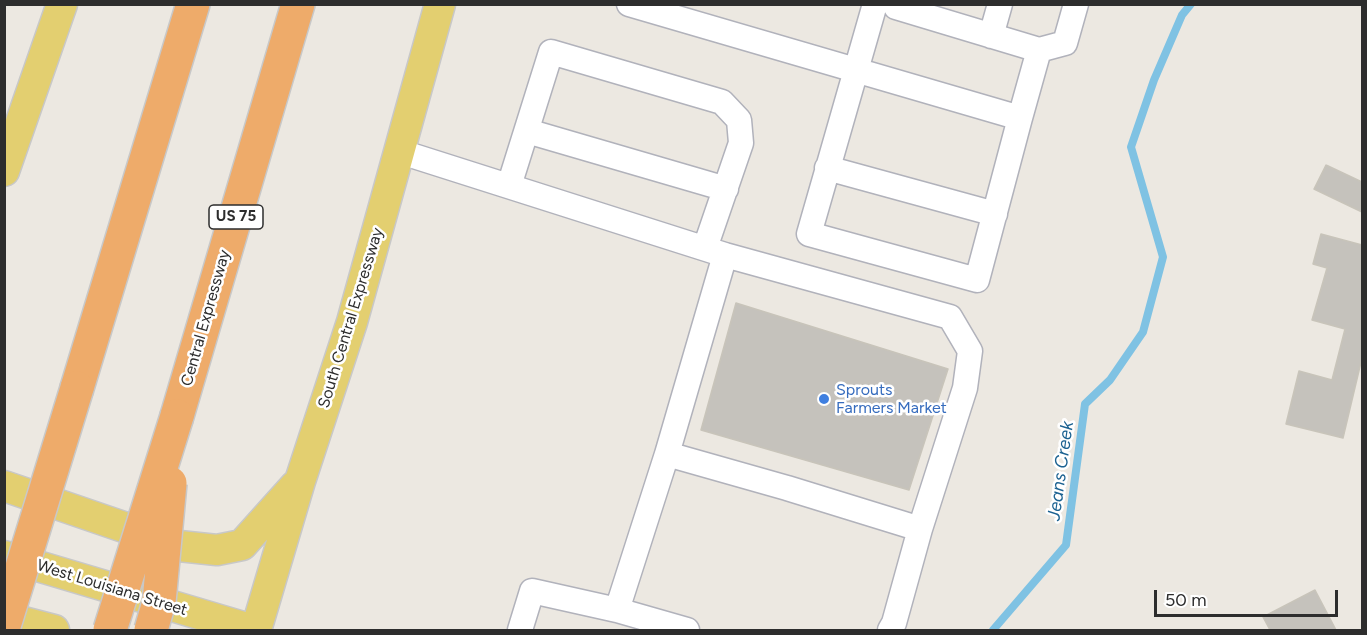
<!DOCTYPE html>
<style>
body{margin:0}
#map{position:relative;width:1367px;height:635px;overflow:hidden;background:#ece8e1;font-family:Figtree,sans-serif}
canvas{display:block}
.frame{position:absolute;inset:0;border:6px solid #2d2d2d;pointer-events:none}
.scale{position:absolute;left:1154px;top:590px;width:184px;height:27px;box-sizing:border-box;border:3px solid #2d2d2d;border-top:0;padding-left:8px;font-size:18px;line-height:21px;white-space:nowrap;color:#2d2d2d;-webkit-text-stroke:4px #fff;paint-order:stroke}
</style>
<div id="map">
<canvas width="1367" height="635"></canvas>
<div class="frame"></div>
<div class="scale">50 m</div>
</div>
<script>
const ctx = document.querySelector('canvas').getContext('2d');
ctx.lineJoin = 'round';
function poly(rows) {
  const path = new Path2D();
  for (const r of rows) {
    path.moveTo(r[0], r[1]);
    for (let i = 2; i < r.length; i += 2) path.lineTo(r[i], r[i + 1]);
  }
  return path;
}
function trace(path, color, width, dash) {
  ctx.strokeStyle = color;
  ctx.lineWidth = width;
  ctx.lineCap = dash ? 'butt' : 'round';
  ctx.setLineDash(dash || []);
  ctx.stroke(path);
}
function fill(path, color) {
  ctx.fillStyle = color;
  ctx.fill(path, 'evenodd');
}
function drawText(font, color, halo, rows, align = 'center') {
  ctx.font = font + ' Figtree,sans-serif';
  ctx.lineWidth = 5;
  ctx.setLineDash([]);
  ctx.textBaseline = 'middle';
  ctx.strokeStyle = halo;
  ctx.fillStyle = color;
  for (const [text, x, y, turn = 0] of rows) {
    ctx.save();
    ctx.translate(x, y);
    ctx.rotate((+turn || 0) * Math.PI / 180);
    ctx.textAlign = isNaN(turn) ? turn : align;
    if (halo) ctx.strokeText(text, 0, 0);
    ctx.fillText(text, 0, 0);
    ctx.restore();
  }
}
trace(poly([
 [993,630,1066,545,1085,404,1110,380,1143,332,1163,257,1131,147,1154,80,1182,15,1191,4]
]), '#7fc2e3', 8);
const building = poly([
 [1326,165,1362,182,1362,212,1314,189,1326,165],
 [1321,234,1362,245,1362,358,1343,438,1286,424,1299,371,1332,380,1345,329,1312,320,1327,268,1313,264,1321,234],
 [736,303,948,369,909,490,701,430,736,303],
 [1315,590,1336,630,1270,630,1263,617,1315,590]
]);
fill(building, '#c5c2bc');
trace(building, '#c8c4ba', 1.5);
const minor = poly([
 [629,4,1020,118,1039,50,896,7],
 [875,4,809,234,977,280,1020,118],
 [991,36,1000,4],
 [1039,50,1065,43,1076,4],
 [527,131,726,189],
 [398,151,725,255,667,454],
 [827,168,995,214],
 [509,186,551,52,722,102,739,120,741,143,705,248],
 [725,255,950,317,970,351,965,388,920,529,894,623,890,630],
 [520,630,532,591,617,610],
 [687,630,617,610,667,454,787,488,920,529]
]);
const major = poly([
 [4,171,62,4],
 [4,486,179,546,217,550,242,545,295,486],
 [4,556,253,630],
 [4,617,54,630],
 [256,630,300,481,352,322,440,4]
]);
const highway = poly([
 [77,388,193,4],
 [177,416,298,4]
]);
trace(minor, '#b1b2bb', 27);
trace(major, '#c8c8c8', 33);
trace(highway, '#c8c8c8', 36);
trace(minor, '#fff', 24);
trace(major, '#e3cf70', 30);
trace(highway, '#eeab6a', 33);
const highwayBridge = poly([
 [4,626,77,388],
 [110,630,177,416],
 [151,630,159,602,170,483]
]);
trace(highwayBridge, '#c8c8c8', 36, []);
trace(highwayBridge, '#eeab6a', 33);
for (const [x, y, r, color] of [
 [824,399,6,"#3f7fe0"]
]) {
  const dot = new Path2D();
  dot.arc(x, y, r, 0, 2 * Math.PI);
  ctx.fillStyle = color;
  ctx.fill(dot);
  trace(dot, '#fff', 2);
}
for (const [x, y, w] of [
 [236,217,54]
]) {
  const box = new Path2D();
  box.roundRect(x - w / 2, y - 12, w, 24, 4.5);
  ctx.fillStyle = '#fff';
  ctx.fill(box);
  trace(box, '#2d2d2d', 1.5);
}
drawText('bold 15px', '#2d2d2d', null, [
 ["US 75",236,217]
]);
drawText('16px', '#2d2d2d', '#fff', [
 ["Central Expressway",206,318,-74],
 ["South Central Expressway",351,318,-73],
 ["West Louisiana Street",112,588,17]
]);
drawText('16px', '#366cbe', '#fff', [
 ["Sprouts",836,390],
 ["Farmers Market",836,408]
], 'left');
drawText('italic 18px', '#1c6291', '#fff', [
 ["Jeans Creek",1061,471,-82]
]);
</script>
